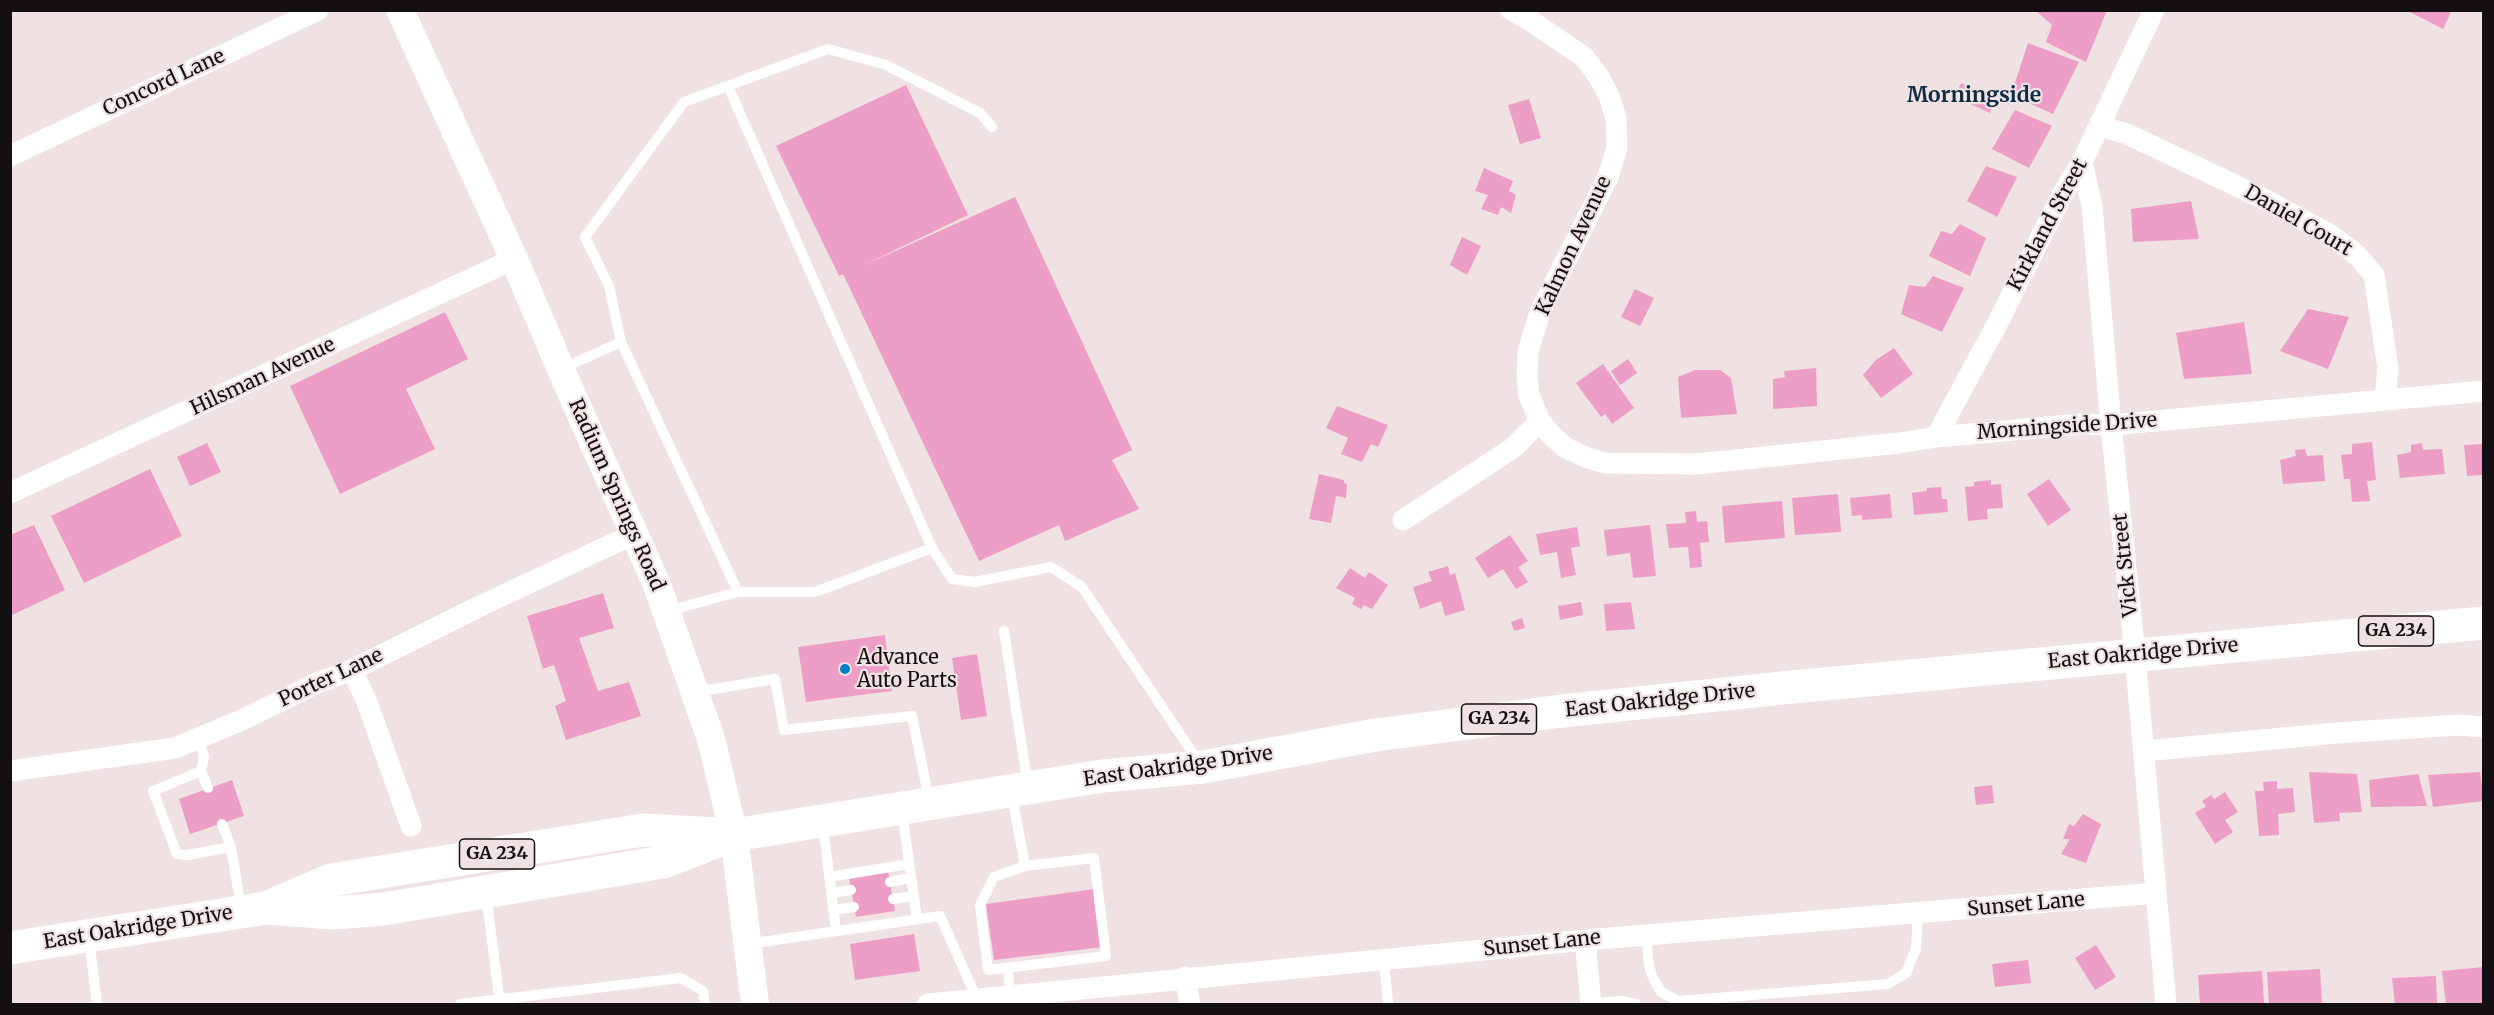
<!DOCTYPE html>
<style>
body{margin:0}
#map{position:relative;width:2494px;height:1015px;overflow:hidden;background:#f0e1e2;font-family:Merriweather,serif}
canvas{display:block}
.frame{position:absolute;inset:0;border:12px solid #140f10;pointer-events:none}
</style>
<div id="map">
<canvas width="2494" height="1015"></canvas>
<div class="frame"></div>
</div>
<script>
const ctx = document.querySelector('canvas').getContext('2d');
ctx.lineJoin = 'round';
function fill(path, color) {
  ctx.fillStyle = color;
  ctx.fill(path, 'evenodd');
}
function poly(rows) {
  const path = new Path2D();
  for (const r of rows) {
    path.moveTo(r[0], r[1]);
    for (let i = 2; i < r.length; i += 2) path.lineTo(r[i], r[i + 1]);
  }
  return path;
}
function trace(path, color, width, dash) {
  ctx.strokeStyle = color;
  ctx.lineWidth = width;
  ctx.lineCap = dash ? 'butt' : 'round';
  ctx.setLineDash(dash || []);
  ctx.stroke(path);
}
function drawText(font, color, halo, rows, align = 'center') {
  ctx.font = font + ' Merriweather,serif';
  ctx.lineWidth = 4.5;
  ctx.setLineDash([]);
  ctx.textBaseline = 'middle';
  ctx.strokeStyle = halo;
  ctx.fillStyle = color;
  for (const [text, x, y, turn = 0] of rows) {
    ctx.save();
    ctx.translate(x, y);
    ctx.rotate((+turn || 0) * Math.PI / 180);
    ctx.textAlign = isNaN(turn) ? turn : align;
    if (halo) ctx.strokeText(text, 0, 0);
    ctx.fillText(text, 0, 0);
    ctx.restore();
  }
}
fill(poly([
 [2035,10,2107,10,2086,62,2046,42,2052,25],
 [2406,10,2452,10,2443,29],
 [2028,43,2079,62,2053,114,2011,95],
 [1961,83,1996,99,1990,113,1968,103,1969,99,1956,94],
 [906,85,968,215,862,266,1015,197,1132,450,1112,460,1139,509,1065,541,1059,525,979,561,843,274,839,276,776,146],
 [1529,99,1541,138,1520,144,1508,105],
 [2015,110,2052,126,2029,168,1992,149],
 [1986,166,2017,177,1997,217,1967,201],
 [1484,168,1513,181,1509,191,1516,195,1511,213,1501,207,1498,215,1481,209,1488,195,1475,191],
 [2191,201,2199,239,2133,242,2131,209],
 [1960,224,1986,238,1970,276,1929,256,1941,231,1952,234],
 [1462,237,1481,246,1467,275,1450,265],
 [1933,276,1964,288,1942,332,1901,314,1909,285,1925,287],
 [1635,289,1654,298,1640,326,1621,317],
 [2308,309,2349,317,2328,369,2280,351],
 [445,312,468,359,406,389,435,449,340,494,290,386],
 [2244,322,2252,374,2184,379,2176,333],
 [1894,348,1913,374,1881,398,1863,375,1876,360],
 [1628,359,1637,373,1620,385,1611,371],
 [1603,364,1634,408,1612,424,1605,414,1601,417,1576,383],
 [1816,368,1817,406,1773,409,1773,379,1785,377,1784,371],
 [1695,370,1720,370,1731,378,1737,414,1681,418,1678,377],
 [1337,406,1388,425,1378,447,1371,444,1362,462,1341,454,1348,438,1326,428],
 [2372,442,2376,480,2367,481,2370,501,2352,502,2350,479,2344,479,2341,455,2352,454,2352,444],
 [207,443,221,472,190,486,177,457],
 [2422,443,2423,450,2442,449,2445,474,2400,478,2397,455,2411,452,2411,445],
 [2484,444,2484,475,2467,476,2464,445],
 [2305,449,2307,456,2323,455,2325,481,2283,484,2280,460,2296,456,2295,450],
 [150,469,182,536,84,583,51,516],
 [1319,474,1344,480,1344,483,1347,484,1346,498,1336,496,1331,523,1309,519],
 [2049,479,2071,510,2048,526,2027,494],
 [1991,480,1991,485,2001,484,2003,508,1987,509,1988,519,1968,521,1965,487,1974,486,1974,482],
 [1941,487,1942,499,1947,499,1948,512,1914,515,1912,493,1927,491,1927,488],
 [1838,494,1841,532,1795,535,1792,498],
 [1890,494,1892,518,1862,520,1862,515,1852,516,1850,498],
 [1782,501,1785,538,1725,543,1722,506],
 [1696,511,1697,522,1707,521,1709,542,1700,543,1702,567,1690,568,1688,547,1669,548,1666,524,1686,523,1685,512],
 [34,525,65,590,10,616,10,535],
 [1650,525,1656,576,1633,578,1630,553,1607,556,1604,530],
 [1577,527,1580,546,1571,548,1576,575,1561,578,1557,552,1540,555,1536,534],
 [1510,535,1528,561,1518,567,1528,582,1516,589,1503,569,1488,578,1475,558],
 [1448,566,1450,575,1455,573,1465,610,1445,616,1441,601,1420,609,1413,587,1432,581,1428,572],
 [1350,568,1365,578,1369,572,1388,585,1372,609,1364,605,1361,609,1352,604,1355,598,1336,588],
 [603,593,614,628,579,638,598,691,629,682,641,716,566,740,555,706,566,701,554,665,543,669,527,616],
 [1581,602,1583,615,1560,620,1558,606],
 [1631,602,1635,629,1606,631,1604,604],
 [1522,618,1525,628,1514,631,1511,622],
 [885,635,892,691,806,702,798,647],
 [977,654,987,716,961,720,952,658],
 [2309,772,2357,774,2362,812,2339,813,2340,821,2314,823],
 [2480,772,2484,801,2433,807,2428,775],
 [2418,774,2427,806,2371,807,2369,780],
 [232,780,244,816,190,834,179,799],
 [2277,781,2277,789,2293,788,2295,812,2278,814,2279,835,2259,836,2255,791,2264,791,2263,782],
 [1992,785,1994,803,1976,805,1974,787],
 [2225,792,2238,812,2225,820,2233,832,2215,844,2195,813,2206,806,2202,801,2211,795,2214,799],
 [2083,814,2101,824,2086,863,2061,854,2070,839,2063,839,2069,824,2074,826],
 [888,870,895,911,856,917,849,877],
 [1095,889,1103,947,994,960,986,904],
 [914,934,920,971,855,980,850,944],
 [2096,945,2116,977,2095,990,2075,958],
 [2028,960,2031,983,1995,987,1992,964],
 [2484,967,2484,1003,2446,1004,2442,971],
 [2320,969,2322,1004,2269,1004,2267,972],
 [2262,971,2264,1004,2200,1004,2198,975],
 [2436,976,2437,1004,2395,1004,2392,978]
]), '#ed9ec7');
trace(poly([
 [728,86,932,548],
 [561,369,621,342],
 [738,592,621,342,609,286,585,237,684,102,828,49,886,65,980,113,992,127],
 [667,611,738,592,815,592,932,548,952,579,975,582,1051,567,1082,587,1198,761],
 [1004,631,1028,786],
 [695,692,775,679,784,730,912,716,929,799],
 [199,738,204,757,201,771,208,788],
 [201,771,153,791,177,854,187,855,231,847],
 [1012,795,1025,866,994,877,980,905,988,970,1106,956,1094,858,1025,866],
 [902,812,917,919],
 [222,824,231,847,241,908],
 [823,824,836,931],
 [829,877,909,864],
 [890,882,911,878],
 [831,893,851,890],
 [486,894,500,1004],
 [893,899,914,896],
 [833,910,854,907],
 [1646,935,1649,966,1653,978,1661,992,1679,1001,1888,984,1906,973,1916,949,1918,913],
 [89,938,97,1004],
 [748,944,940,916,977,999],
 [1384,960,1388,1004],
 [1008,968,1010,996],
 [1591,1003,1622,1001,1636,1004],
 [460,1004,681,978,703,991,705,1004]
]), '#fff', 10);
trace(poly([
 [1511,10,1528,19,1584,57,1599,77,1609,96,1616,118,1617,148,1608,177,1540,312,1528,352,1527,378,1529,396,1540,421,1553,437,1566,448,1588,458,1605,463,1696,464,1900,443,1936,437,2081,424,2111,425,2484,391],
 [2100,126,2127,134,2258,196,2329,234,2357,255,2374,275,2388,369,2385,399],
 [10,156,318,10],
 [2082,162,2092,206,2111,425,2135,655,2166,1004],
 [1936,437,1995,328,2062,195,2082,162,2154,10],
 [10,493,514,259],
 [1403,520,1513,448,1540,421],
 [352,670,367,702,411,826],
 [2144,751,2337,733,2459,725,2484,727],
 [10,771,175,748,244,719,317,683,352,670,478,607,636,533],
 [1585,940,1591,1004],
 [1185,977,1190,1004],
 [928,1004,1585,940,2156,893]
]), '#fff', 21);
trace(poly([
 [400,10,514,259,569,388,657,585,711,739,734,835,755,1004]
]), '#fff', 28);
trace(poly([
 [266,908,331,880,643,830,734,835,1103,776,1203,767,1375,735,1562,711,1792,687,2484,623],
 [10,948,266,908,333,913,384,909,663,862,723,839]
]), '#fff', 33);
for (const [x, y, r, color] of [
 [845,669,6,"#017ec7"]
]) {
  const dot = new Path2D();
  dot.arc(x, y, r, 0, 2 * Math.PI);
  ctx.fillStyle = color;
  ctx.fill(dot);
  trace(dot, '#f0e1e2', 2);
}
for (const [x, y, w] of [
 [2396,631,75],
 [1499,719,75],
 [497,854,75]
]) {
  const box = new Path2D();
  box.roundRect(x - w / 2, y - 15, w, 30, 4.5);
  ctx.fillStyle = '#f0e1e2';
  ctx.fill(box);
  trace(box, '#140f10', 1.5);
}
drawText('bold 18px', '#140f10', null, [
 ["GA 234",2396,631],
 ["GA 234",1499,719],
 ["GA 234",497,854]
]);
drawText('20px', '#140f10', '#f0e1e2', [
 ["Concord Lane",164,83,-25],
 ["Daniel Court",2298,221,30],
 ["Kirkland Street",2048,225,-62],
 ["Kalmon Avenue",1574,246,-65],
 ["Hilsman Avenue",263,377,-25],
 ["Morningside Drive",2067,427,-4],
 ["Radium Springs Road",616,495,66],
 ["Vick Street",2126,565,-96],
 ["East Oakridge Drive",2143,654,-5],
 ["Porter Lane",331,678,-25],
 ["East Oakridge Drive",1660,701,-6],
 ["East Oakridge Drive",1178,767,-8],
 ["Sunset Lane",2026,905,-5],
 ["East Oakridge Drive",138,928,-9],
 ["Sunset Lane",1542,944,-6]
]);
drawText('20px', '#140f10', '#f0e1e2', [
 ["Advance",857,658],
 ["Auto Parts",857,681]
], 'left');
drawText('bold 21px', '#0a2c45', '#f0e1e2', [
 ["Morningside",1974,96]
]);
</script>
